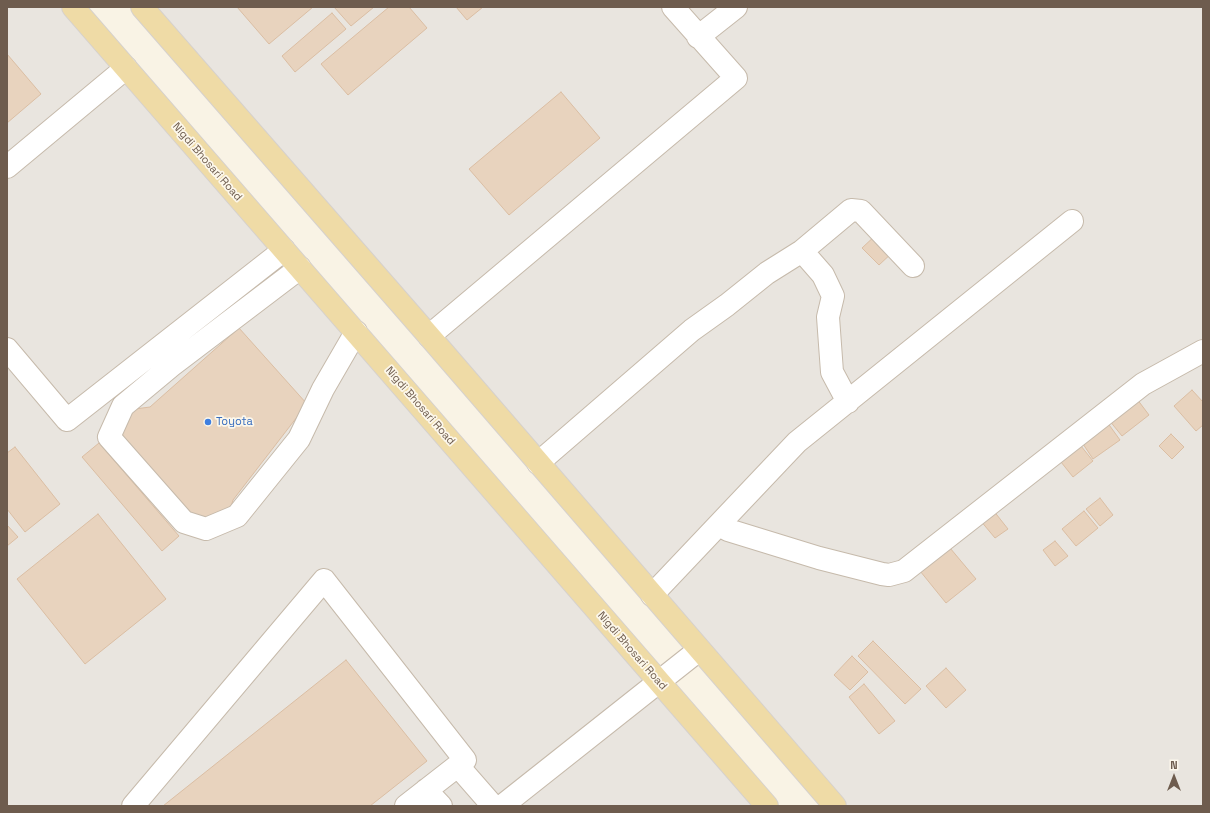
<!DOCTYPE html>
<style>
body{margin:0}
#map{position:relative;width:1210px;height:813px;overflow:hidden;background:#f9f3e5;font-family:"Space Grotesk",sans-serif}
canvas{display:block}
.frame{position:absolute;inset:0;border:8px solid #6e5c4e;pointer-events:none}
.north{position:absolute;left:1154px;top:757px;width:40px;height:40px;-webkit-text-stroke:3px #fcf7eb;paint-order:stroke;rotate:0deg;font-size:11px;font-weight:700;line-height:16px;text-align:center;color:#6e5c4e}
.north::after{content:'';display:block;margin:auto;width:14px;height:18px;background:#6e5c4e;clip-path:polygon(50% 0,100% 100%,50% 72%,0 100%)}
</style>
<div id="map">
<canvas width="1210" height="813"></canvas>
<div class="frame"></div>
<div class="north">N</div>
</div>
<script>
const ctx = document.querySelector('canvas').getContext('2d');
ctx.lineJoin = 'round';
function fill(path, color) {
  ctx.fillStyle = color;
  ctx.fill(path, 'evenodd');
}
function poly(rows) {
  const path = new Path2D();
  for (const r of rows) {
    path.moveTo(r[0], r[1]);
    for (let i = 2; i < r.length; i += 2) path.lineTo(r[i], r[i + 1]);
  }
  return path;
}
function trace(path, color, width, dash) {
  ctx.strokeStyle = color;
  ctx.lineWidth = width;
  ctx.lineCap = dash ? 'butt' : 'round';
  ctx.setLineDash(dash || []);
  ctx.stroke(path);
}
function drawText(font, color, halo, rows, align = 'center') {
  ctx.font = font + ' "Space Grotesk",sans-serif';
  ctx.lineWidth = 3.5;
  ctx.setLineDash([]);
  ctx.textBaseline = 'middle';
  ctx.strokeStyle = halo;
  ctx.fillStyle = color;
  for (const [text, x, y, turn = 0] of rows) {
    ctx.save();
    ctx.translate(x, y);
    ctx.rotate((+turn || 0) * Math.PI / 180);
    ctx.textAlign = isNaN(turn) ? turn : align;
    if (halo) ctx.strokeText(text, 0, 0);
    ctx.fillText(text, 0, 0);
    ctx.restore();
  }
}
fill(poly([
 [7,7,60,7,756,806,7,806],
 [150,7,1203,7,1203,806,848,806]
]), '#e9e5df');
const building = poly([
 [237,7,313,7,269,44,237,7],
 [334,7,374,7,351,26,334,7],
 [389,7,409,7,427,28,348,95,321,64,389,7],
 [456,7,483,7,467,20,456,7],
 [332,13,346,29,295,72,282,56,332,13],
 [7,54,41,94,7,123,7,54],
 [561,92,600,138,509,215,469,169,561,92],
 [877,234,894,251,879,265,862,248,877,234],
 [239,328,307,404,233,500,230,510,202,521,193,516,120,439,123,417,135,409,150,407,239,328],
 [1192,390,1203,402,1203,425,1196,431,1174,406,1192,390],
 [1137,399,1149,415,1122,436,1109,420,1137,399],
 [1107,422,1120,440,1093,459,1081,441,1107,422],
 [1171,434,1184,447,1172,459,1159,446,1171,434],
 [1077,441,1093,461,1073,477,1057,457,1077,441],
 [99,443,179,536,162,551,82,457,99,443],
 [15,447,60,504,25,532,7,509,7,453,15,447],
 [1100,498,1113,515,1100,526,1086,509,1100,498],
 [993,510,1008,529,995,538,980,520,993,510],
 [1084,511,1098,528,1076,546,1062,529,1084,511],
 [98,514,166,599,85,664,17,579,98,514],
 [7,525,18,537,7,546,7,525],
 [1055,541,1068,556,1055,566,1043,550,1055,541],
 [945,542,976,579,946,603,916,566,945,542],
 [873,641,921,689,905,704,858,656,873,641],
 [852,656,868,672,850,690,834,675,852,656],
 [346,660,427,761,370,806,163,806,346,660],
 [946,668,966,690,946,708,926,686,946,668],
 [864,684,895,721,879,734,849,697,864,684]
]);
fill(building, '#e8d3be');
trace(building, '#dbbea3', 1);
const minor = poly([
 [698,37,736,7],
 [7,167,126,68],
 [802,251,823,275,833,296,828,317,832,372,848,402],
 [300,268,171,366,123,406,109,437,184,522,206,529,237,516,299,439,323,389,356,332],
 [429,336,736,78,673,7],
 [7,349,67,420,284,250],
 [538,463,692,330,727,305,767,273,802,251,851,210,861,211,913,266],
 [719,525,728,530,819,558,882,574,889,575,904,571,1143,384,1203,351],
 [652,595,797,442,1072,221],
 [458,766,493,806],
 [426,790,441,806],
 [133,806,324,580,465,760,406,806],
 [502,806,699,650]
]);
const major = poly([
 [73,7,767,806],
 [142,7,429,336,835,806]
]);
trace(minor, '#c6baab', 24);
trace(major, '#d6d1cd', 24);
trace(minor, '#fff', 22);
trace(major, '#efdba6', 22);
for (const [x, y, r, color] of [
 [208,422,4,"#3f7fe0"]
]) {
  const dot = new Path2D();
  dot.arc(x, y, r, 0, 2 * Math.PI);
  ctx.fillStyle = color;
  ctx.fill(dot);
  trace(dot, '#fcf7eb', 1.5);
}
drawText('11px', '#6e5c4e', '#fcf7eb', [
 ["Nigdi Bhosari Road",207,162,49],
 ["Nigdi Bhosari Road",420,406,49],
 ["Nigdi Bhosari Road",632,651,49]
]);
drawText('11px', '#366cbe', '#fcf7eb', [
 ["Toyota",216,422]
], 'left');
</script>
